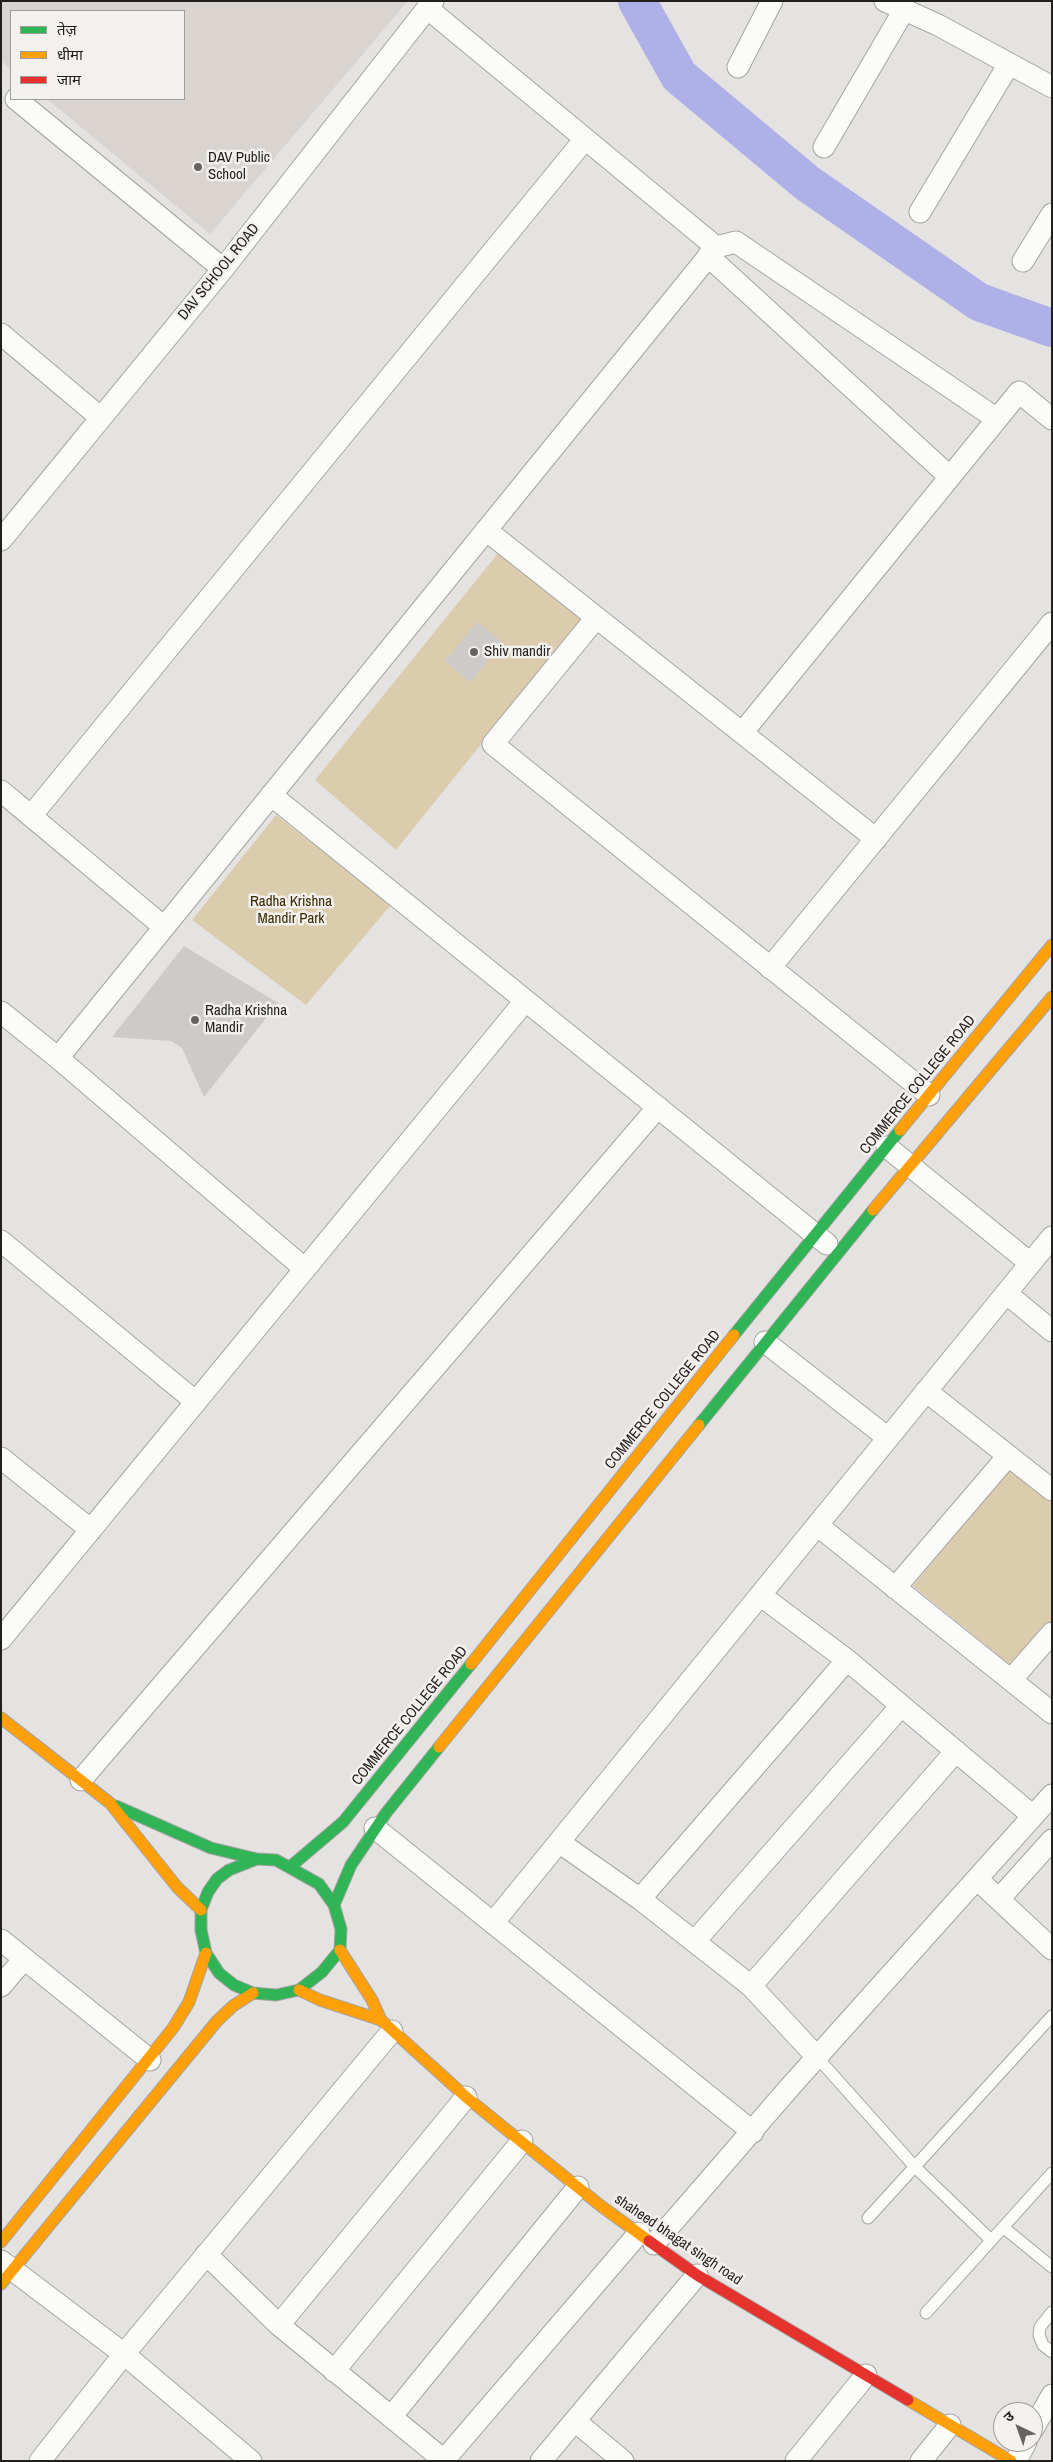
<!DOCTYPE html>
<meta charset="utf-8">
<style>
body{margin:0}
#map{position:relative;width:1053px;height:2462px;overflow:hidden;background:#e5e3e1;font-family:"Archivo Narrow","Noto Sans Devanagari",sans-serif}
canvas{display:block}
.frame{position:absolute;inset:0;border:2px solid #201f1e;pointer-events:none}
.legend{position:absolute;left:10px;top:10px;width:175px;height:90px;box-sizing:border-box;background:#f3f1ed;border:1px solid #9f9d9a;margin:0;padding:6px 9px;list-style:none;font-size:15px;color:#201f1e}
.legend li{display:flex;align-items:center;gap:10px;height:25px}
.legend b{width:25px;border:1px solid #9f9d9a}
.north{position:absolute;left:993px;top:2402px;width:50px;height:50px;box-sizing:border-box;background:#f3f1ed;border:1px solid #9f9d9a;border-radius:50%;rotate:318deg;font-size:14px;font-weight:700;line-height:20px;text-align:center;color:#201f1e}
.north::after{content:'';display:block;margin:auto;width:18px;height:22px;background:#656462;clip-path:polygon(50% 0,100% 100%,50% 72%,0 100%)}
</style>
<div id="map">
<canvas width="1053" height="2462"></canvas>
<div class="frame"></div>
<ul class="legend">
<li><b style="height:6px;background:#30b455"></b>तेज़</li>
<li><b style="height:6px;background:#ff9f0a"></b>धीमा</li>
<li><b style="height:6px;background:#e5322d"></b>जाम</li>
</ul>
<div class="north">उ</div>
</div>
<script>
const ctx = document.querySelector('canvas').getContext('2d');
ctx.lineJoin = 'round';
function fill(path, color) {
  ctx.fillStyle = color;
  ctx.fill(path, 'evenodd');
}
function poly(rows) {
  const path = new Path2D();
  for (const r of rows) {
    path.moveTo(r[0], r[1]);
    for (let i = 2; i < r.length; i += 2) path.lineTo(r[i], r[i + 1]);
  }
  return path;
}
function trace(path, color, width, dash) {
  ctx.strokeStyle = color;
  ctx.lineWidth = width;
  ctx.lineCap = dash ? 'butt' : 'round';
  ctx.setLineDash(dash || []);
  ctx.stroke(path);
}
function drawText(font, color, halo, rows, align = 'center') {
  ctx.font = font + ' "Archivo Narrow",sans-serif';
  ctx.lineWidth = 5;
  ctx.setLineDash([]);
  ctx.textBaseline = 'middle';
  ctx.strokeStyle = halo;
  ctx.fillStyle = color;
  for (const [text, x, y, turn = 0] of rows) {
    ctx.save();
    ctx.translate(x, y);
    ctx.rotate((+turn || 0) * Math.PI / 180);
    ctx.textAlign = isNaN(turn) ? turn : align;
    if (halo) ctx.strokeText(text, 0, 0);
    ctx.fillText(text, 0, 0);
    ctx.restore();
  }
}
fill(poly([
 [1,1,408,1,210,234,47,99,184,99,184,11,11,11,11,69,1,61]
]), '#d9d4cf');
fill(poly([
 [499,552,582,619,396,850,315,780],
 [276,815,391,905,306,1005,192,920],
 [1010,1467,1052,1501,1052,1621,1014,1668,913,1586]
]), '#dcccae');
trace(poly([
 [637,1,679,76,807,183,979,302,1052,328]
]), '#afb0e7', 38);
fill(poly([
 [477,622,503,643,470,682,445,661],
 [184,946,278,1003,204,1097,182,1048,171,1041,112,1037]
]), '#cccbc9');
const lane = poly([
 [817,2057,915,2167,991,2240],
 [868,2218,1052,2016],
 [1003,2227,1052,2267],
 [1052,2312,1040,2327,1039,2335,1043,2345,1052,2352],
 [926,2313,1052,2173]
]);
const street = poly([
 [885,1,938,25,1052,87],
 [427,8,716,247],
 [738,67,772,1],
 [16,99,223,269],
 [824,147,904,10],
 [920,212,1009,64],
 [708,256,950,477],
 [1023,261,1052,214],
 [1,334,101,418],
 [486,530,876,839],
 [1,540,223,269,433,1],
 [596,618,493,744,929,1095],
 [742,733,1019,392,1052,419],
 [1,791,164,927],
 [271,795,827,1244],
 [31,816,585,139],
 [770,968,1052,623],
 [1,1012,58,1058,305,1269],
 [58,1058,716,247,736,242,997,419],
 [887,1147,1030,1263],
 [1,1241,196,1402],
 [1006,1293,1052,1331],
 [765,1342,888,1438],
 [926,1391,1052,1490],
 [1,1458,91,1530],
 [817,1525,1052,1713],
 [895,1588,1008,1456],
 [760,1595,847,1660,1033,1816],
 [1,1639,525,1001],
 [1011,1680,1052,1633],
 [81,1780,658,1107],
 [375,1828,753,2132],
 [559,1842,640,1899,751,1986,817,2057],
 [977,1879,1052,1949],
 [640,1899,847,1660],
 [999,1899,1052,1840],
 [493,1923,1052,1237],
 [1,1940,150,2060],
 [695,1941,901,1706],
 [1,1986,24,1959],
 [751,1986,956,1751],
 [654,2244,790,2087,1052,1795],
 [206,2254,279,2325,445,2461],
 [1,2261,124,2354,251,2461],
 [279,2325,466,2097],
 [334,2371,522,2141],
 [391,2417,578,2187],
 [575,2421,623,2461],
 [1033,2429,1052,2395],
 [444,2460,639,2233],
 [40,2461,124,2354,392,2031],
 [541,2461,697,2275],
 [796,2461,866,2375],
 [921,2461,950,2425],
 [1016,2461,1026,2442]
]);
const fast = poly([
 [734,1335,900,1130],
 [699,1425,873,1210],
 [116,1806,211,1848,257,1859],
 [257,1859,276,1860,319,1884,334,1905,341,1929,340,1950,322,1972,299,1990,276,1995,253,1993,234,1985,219,1973,206,1953,201,1930,201,1910,208,1892,217,1879,229,1870,257,1859],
 [290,1867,343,1822,471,1664],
 [334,1905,351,1865,386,1813,439,1747]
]);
const slow = poly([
 [900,1130,1052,945],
 [873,1210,1052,997],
 [471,1664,734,1335],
 [1,1718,110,1803,177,1887,201,1910],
 [439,1747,699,1425],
 [340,1950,372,2000,381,2020,466,2097,601,2206,649,2241],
 [299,1990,320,2000,381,2020],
 [1,2242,173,2028,189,2002,206,1953],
 [1,2284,217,2021,233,2006,253,1993],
 [908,2400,1011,2461]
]);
const jam = poly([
 [649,2241,697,2275,908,2400]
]);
trace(lane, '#a5a4a3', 13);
trace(street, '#a5a4a3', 23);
trace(fast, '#a5a4a3', 13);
trace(slow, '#a5a4a3', 13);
trace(jam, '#a5a4a3', 13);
trace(lane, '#fbfbfa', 11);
trace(street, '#fbfbfa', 21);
trace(fast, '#30b455', 11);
trace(slow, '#ff9f0a', 11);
trace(jam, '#e5322d', 11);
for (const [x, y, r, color] of [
 [198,167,5,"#656462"],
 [474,652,5,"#656462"],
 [195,1020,5,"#656462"]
]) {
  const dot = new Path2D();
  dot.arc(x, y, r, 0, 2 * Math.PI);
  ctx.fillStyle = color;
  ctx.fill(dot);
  trace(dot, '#f3f1ed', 2);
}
drawText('15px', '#201f1e', '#f3f1ed', [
 ["DAV Public",208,158],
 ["School",208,175],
 ["Shiv mandir",484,652],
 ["Radha Krishna",205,1011],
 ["Mandir",205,1028]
], 'left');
drawText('15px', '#201f1e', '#f3f1ed', [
 ["DAV SCHOOL ROAD",219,272,-51],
 ["COMMERCE COLLEGE ROAD",918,1085,-51],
 ["COMMERCE COLLEGE ROAD",663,1400,-51],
 ["COMMERCE COLLEGE ROAD",410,1716,-51],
 ["shaheed bhagat singh road",678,2240,34]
]);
drawText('15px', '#392801', '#f3f1ed', [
 ["Radha Krishna",291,902],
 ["Mandir Park",291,919]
]);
</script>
